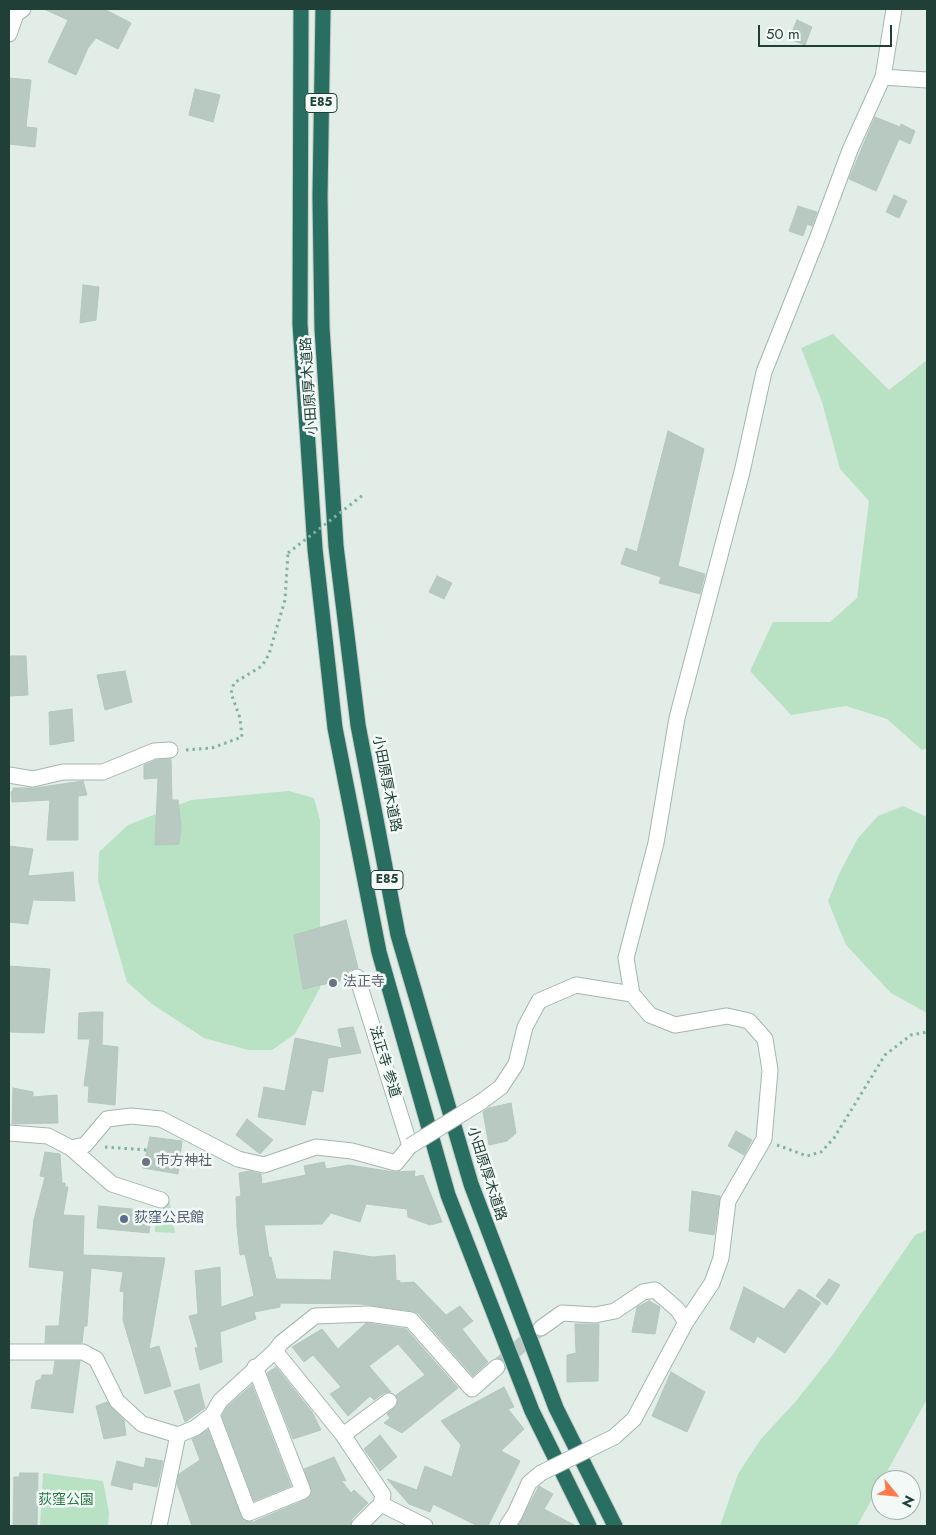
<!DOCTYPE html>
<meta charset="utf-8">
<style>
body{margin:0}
#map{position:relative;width:936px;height:1535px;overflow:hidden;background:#e2ede8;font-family:Jost,sans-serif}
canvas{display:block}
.frame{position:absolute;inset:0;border:10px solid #204037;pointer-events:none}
.north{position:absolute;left:871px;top:1470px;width:50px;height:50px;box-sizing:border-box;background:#f3f9f6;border:1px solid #9fafaa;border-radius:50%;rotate:118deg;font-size:14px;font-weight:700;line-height:20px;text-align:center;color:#204037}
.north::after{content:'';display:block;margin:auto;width:18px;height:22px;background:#ff794e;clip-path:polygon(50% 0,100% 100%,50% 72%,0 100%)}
.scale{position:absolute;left:758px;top:25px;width:134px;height:22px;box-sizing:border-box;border:2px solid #204037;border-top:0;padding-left:6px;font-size:15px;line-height:18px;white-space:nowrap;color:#204037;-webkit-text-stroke:4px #f3f9f6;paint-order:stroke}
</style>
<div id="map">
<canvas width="936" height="1535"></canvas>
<div class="frame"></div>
<div class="north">N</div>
<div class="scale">50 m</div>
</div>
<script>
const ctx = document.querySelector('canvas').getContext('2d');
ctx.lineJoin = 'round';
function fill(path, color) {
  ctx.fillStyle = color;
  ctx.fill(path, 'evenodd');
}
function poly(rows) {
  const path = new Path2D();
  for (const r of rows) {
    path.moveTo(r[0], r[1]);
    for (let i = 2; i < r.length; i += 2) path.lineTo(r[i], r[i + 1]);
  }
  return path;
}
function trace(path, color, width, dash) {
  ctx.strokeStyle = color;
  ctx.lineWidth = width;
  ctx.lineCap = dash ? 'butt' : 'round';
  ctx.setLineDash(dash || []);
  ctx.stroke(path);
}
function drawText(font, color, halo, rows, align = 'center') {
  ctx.font = font + ' Jost,"Noto Sans JP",sans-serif';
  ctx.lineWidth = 5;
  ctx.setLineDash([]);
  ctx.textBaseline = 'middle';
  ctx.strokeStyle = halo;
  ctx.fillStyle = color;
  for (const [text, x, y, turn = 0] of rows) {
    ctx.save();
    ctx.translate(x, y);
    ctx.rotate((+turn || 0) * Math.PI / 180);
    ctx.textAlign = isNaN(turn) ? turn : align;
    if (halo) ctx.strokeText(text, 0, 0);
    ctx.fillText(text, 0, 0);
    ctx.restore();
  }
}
fill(poly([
 [833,334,889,390,927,360,927,748,922,750,887,719,846,706,791,715,750,671,773,622,830,622,857,598,869,501,840,469,822,402,801,348],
 [289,791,314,798,320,820,320,988,295,1034,272,1050,248,1050,204,1038,152,1004,127,982,98,881,99,852,128,825,191,800],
 [903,806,927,817,927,1013,891,993,846,945,828,901,839,874,858,838,878,816],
 [169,1199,175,1233,155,1232,155,1201],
 [927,1230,927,1399,857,1526,720,1526,738,1474,761,1439,796,1401,834,1353,915,1235],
 [43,1473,103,1481,109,1513,108,1526,40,1526]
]), '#b9e1c3');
const building = poly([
 [44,9,104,9,131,23,118,49,96,38,88,48,76,75,48,62,68,20,44,9],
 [797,20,812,27,805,45,789,39,797,20],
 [9,78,31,80,26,127,37,128,35,147,9,144,9,78],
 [195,89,220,95,213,122,189,115,195,89],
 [875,117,900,127,901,124,915,131,910,144,899,139,876,191,849,179,875,117],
 [894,195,907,201,899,218,886,212,894,195],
 [798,206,817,212,812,226,807,224,803,236,789,231,798,206],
 [83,285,99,287,96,320,80,323,83,285],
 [668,431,704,449,678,566,705,574,700,594,659,583,661,577,621,564,626,548,637,552,668,431],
 [437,576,452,583,444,599,429,592,437,576],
 [9,656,26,656,28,695,9,696,9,656],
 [125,671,132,702,105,710,97,675,125,671],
 [72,709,74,741,50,745,49,712,72,709],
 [171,759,172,800,178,800,181,827,179,844,155,845,158,778,144,779,144,765,156,760,171,759],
 [83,781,87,795,78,796,78,840,47,840,50,800,12,802,11,792,13,791,13,788,35,788,83,781],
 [9,846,33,849,28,876,73,872,75,901,33,900,28,924,9,922,9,846],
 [346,920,358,968,350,970,348,979,303,989,294,935,346,920],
 [9,966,50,969,44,1033,9,1032,9,966],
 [93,1012,103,1012,102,1045,118,1047,115,1105,88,1102,89,1086,84,1086,90,1039,78,1039,79,1013,93,1012],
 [353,1027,361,1053,328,1058,323,1092,312,1090,305,1125,258,1117,264,1087,285,1091,295,1038,342,1048,338,1029,353,1027],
 [13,1088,33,1092,33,1097,57,1095,58,1123,12,1124,13,1088],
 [511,1103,516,1133,507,1141,489,1145,483,1112,489,1108,511,1103],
 [247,1119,273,1140,260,1154,236,1135,247,1119],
 [736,1131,752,1140,744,1155,728,1146,736,1131],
 [150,1137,182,1141,178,1174,143,1168,150,1137],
 [45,1152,60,1154,62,1183,65,1183,65,1187,68,1187,63,1215,84,1216,83,1255,165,1258,149,1349,159,1346,171,1386,145,1394,123,1320,124,1292,120,1291,123,1272,91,1268,87,1326,84,1326,82,1343,45,1343,46,1326,59,1326,64,1271,29,1267,34,1219,45,1177,40,1176,45,1152],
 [324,1162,326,1169,349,1165,394,1172,415,1171,414,1177,423,1175,442,1222,430,1225,408,1217,407,1209,366,1204,360,1222,331,1213,322,1224,264,1225,269,1257,271,1257,276,1279,331,1280,334,1251,373,1257,395,1255,396,1280,400,1281,400,1283,414,1282,446,1315,460,1306,473,1321,462,1329,488,1362,473,1376,418,1313,412,1311,361,1304,280,1303,280,1307,254,1312,256,1319,220,1332,222,1362,200,1370,195,1348,198,1347,189,1316,198,1314,195,1271,220,1267,221,1307,254,1296,245,1254,240,1255,237,1227,236,1197,241,1196,239,1173,249,1171,261,1174,262,1184,306,1175,304,1166,324,1162],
 [692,1191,720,1196,714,1235,689,1231,692,1191],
 [99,1206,152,1211,149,1233,97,1228,99,1206],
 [829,1279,840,1285,827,1305,816,1296,829,1279],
 [744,1287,784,1309,799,1289,821,1303,785,1353,757,1336,754,1343,730,1329,744,1287],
 [649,1301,660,1307,655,1334,632,1332,637,1307,649,1301],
 [366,1323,406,1329,458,1388,402,1433,384,1423,390,1418,387,1414,397,1405,396,1395,425,1375,398,1344,369,1366,391,1392,384,1393,374,1400,370,1396,348,1416,330,1394,341,1387,313,1355,304,1362,292,1347,322,1329,338,1349,366,1323],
 [575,1324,599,1324,598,1381,567,1382,567,1355,576,1353,575,1324],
 [55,1361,80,1361,73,1413,31,1408,36,1381,41,1379,42,1375,53,1375,55,1361],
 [276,1367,312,1412,321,1430,293,1439,267,1373,276,1367],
 [671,1372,705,1392,687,1432,652,1416,671,1372],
 [199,1384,205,1408,185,1422,174,1391,199,1384],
 [252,1385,291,1486,254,1501,222,1416,227,1407,252,1385],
 [504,1387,514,1407,508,1409,524,1429,501,1451,520,1461,488,1526,478,1526,433,1504,430,1512,409,1504,387,1479,417,1490,425,1466,452,1477,461,1445,441,1421,504,1387],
 [107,1402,124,1420,126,1435,104,1439,96,1406,107,1402],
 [208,1430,244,1521,253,1522,307,1499,312,1492,304,1469,334,1457,346,1481,341,1480,351,1493,354,1490,368,1503,352,1519,350,1526,192,1526,177,1484,179,1474,200,1460,192,1439,208,1430],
 [380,1435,397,1457,380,1471,364,1449,380,1435],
 [146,1458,163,1461,157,1487,133,1482,132,1490,111,1485,117,1461,144,1468,146,1458],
 [20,1473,38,1473,37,1526,13,1526,14,1477,19,1477,20,1473],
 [539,1486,553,1494,544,1509,576,1526,518,1526,539,1486]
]);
fill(building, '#b7c9c1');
trace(building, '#b3c8bf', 1);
trace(poly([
 [497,1367,538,1330]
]), '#bbcac5', 15, [15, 8]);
const minor = poly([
 [9,34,16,14,23,9],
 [883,77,927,80],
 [9,775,33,779,63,772,103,772,154,751,170,750],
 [481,1102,501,1087,516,1064,525,1027,539,1001,576,985,632,994],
 [9,1133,48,1136,71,1148,85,1145,107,1119,131,1116,161,1119,238,1159,264,1165,316,1147,352,1151,396,1163,410,1146,357,977],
 [71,1148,112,1184,161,1200],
 [541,1328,562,1313,595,1315,615,1311,643,1292,655,1290,677,1309,686,1322],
 [275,1351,281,1343,315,1316,369,1314,411,1320,472,1389,497,1367],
 [9,1352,83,1352,96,1359,117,1401,142,1424,178,1435,195,1428,212,1415,220,1401,275,1351,343,1435,383,1495,381,1504,425,1526],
 [212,1415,249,1513,303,1491,255,1367],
 [343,1435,389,1401],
 [614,1437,634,1419,686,1322,712,1283,721,1258,728,1201,764,1139,770,1070,765,1039,749,1021,727,1016,675,1025,650,1015,632,994,626,958,656,843,677,718,742,472,764,372,817,239,850,150,883,77,894,9],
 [159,1526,178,1435],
 [359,1526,381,1504],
 [507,1526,515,1514,529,1483,541,1473]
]);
const highway = poly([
 [301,9,300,324,315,549,335,728,379,952,448,1195,532,1411,589,1526],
 [323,9,320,197,322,328,336,546,358,725,398,935,471,1184,556,1408,615,1526]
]);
trace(minor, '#a4b6af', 17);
trace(highway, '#c1cac7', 17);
trace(poly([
 [186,750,212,748,242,737,240,718,231,693,234,683,262,666,269,654,285,600,288,553],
 [777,1145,807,1156,821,1152,834,1138,885,1055,911,1035,927,1032],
 [105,1147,147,1150]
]), '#7fb4a3', 3, [2.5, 4]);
trace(minor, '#fff', 15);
trace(highway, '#296f61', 15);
const minorBridge = poly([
 [410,1146,481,1102],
 [541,1473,614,1437]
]);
trace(minorBridge, '#a4b6af', 17, []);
trace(poly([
 [288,553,363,495]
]), '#7fb4a3', 3, [2.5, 4]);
trace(minorBridge, '#fff', 15);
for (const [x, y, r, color] of [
 [333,983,5,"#6b7280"],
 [146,1162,5,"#6b7280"],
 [124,1219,5,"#5c6f8a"]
]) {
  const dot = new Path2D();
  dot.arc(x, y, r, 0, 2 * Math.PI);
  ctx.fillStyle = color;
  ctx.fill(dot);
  trace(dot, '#f3f9f6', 2);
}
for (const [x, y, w] of [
 [321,103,32],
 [387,880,32]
]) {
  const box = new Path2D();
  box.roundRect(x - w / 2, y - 9.5, w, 19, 4);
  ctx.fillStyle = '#f3f9f6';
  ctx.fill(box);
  trace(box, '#204037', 1);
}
drawText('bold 12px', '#204037', null, [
 ["E85",321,103],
 ["E85",387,880]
]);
drawText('14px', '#204037', '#f3f9f6', [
 ["小田原厚木道路",310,386,-94],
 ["小田原厚木道路",386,784,79],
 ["法正寺 参道",384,1062,73],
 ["小田原厚木道路",486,1174,72]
]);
drawText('14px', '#5b616d', '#f3f9f6', [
 ["法正寺",343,983],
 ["市方神社",156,1162]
], 'left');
drawText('14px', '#4e5e75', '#f3f9f6', [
 ["荻窪公民館",134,1219]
], 'left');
drawText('14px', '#267b47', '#f3f9f6', [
 ["荻窪公園",66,1501]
]);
</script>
